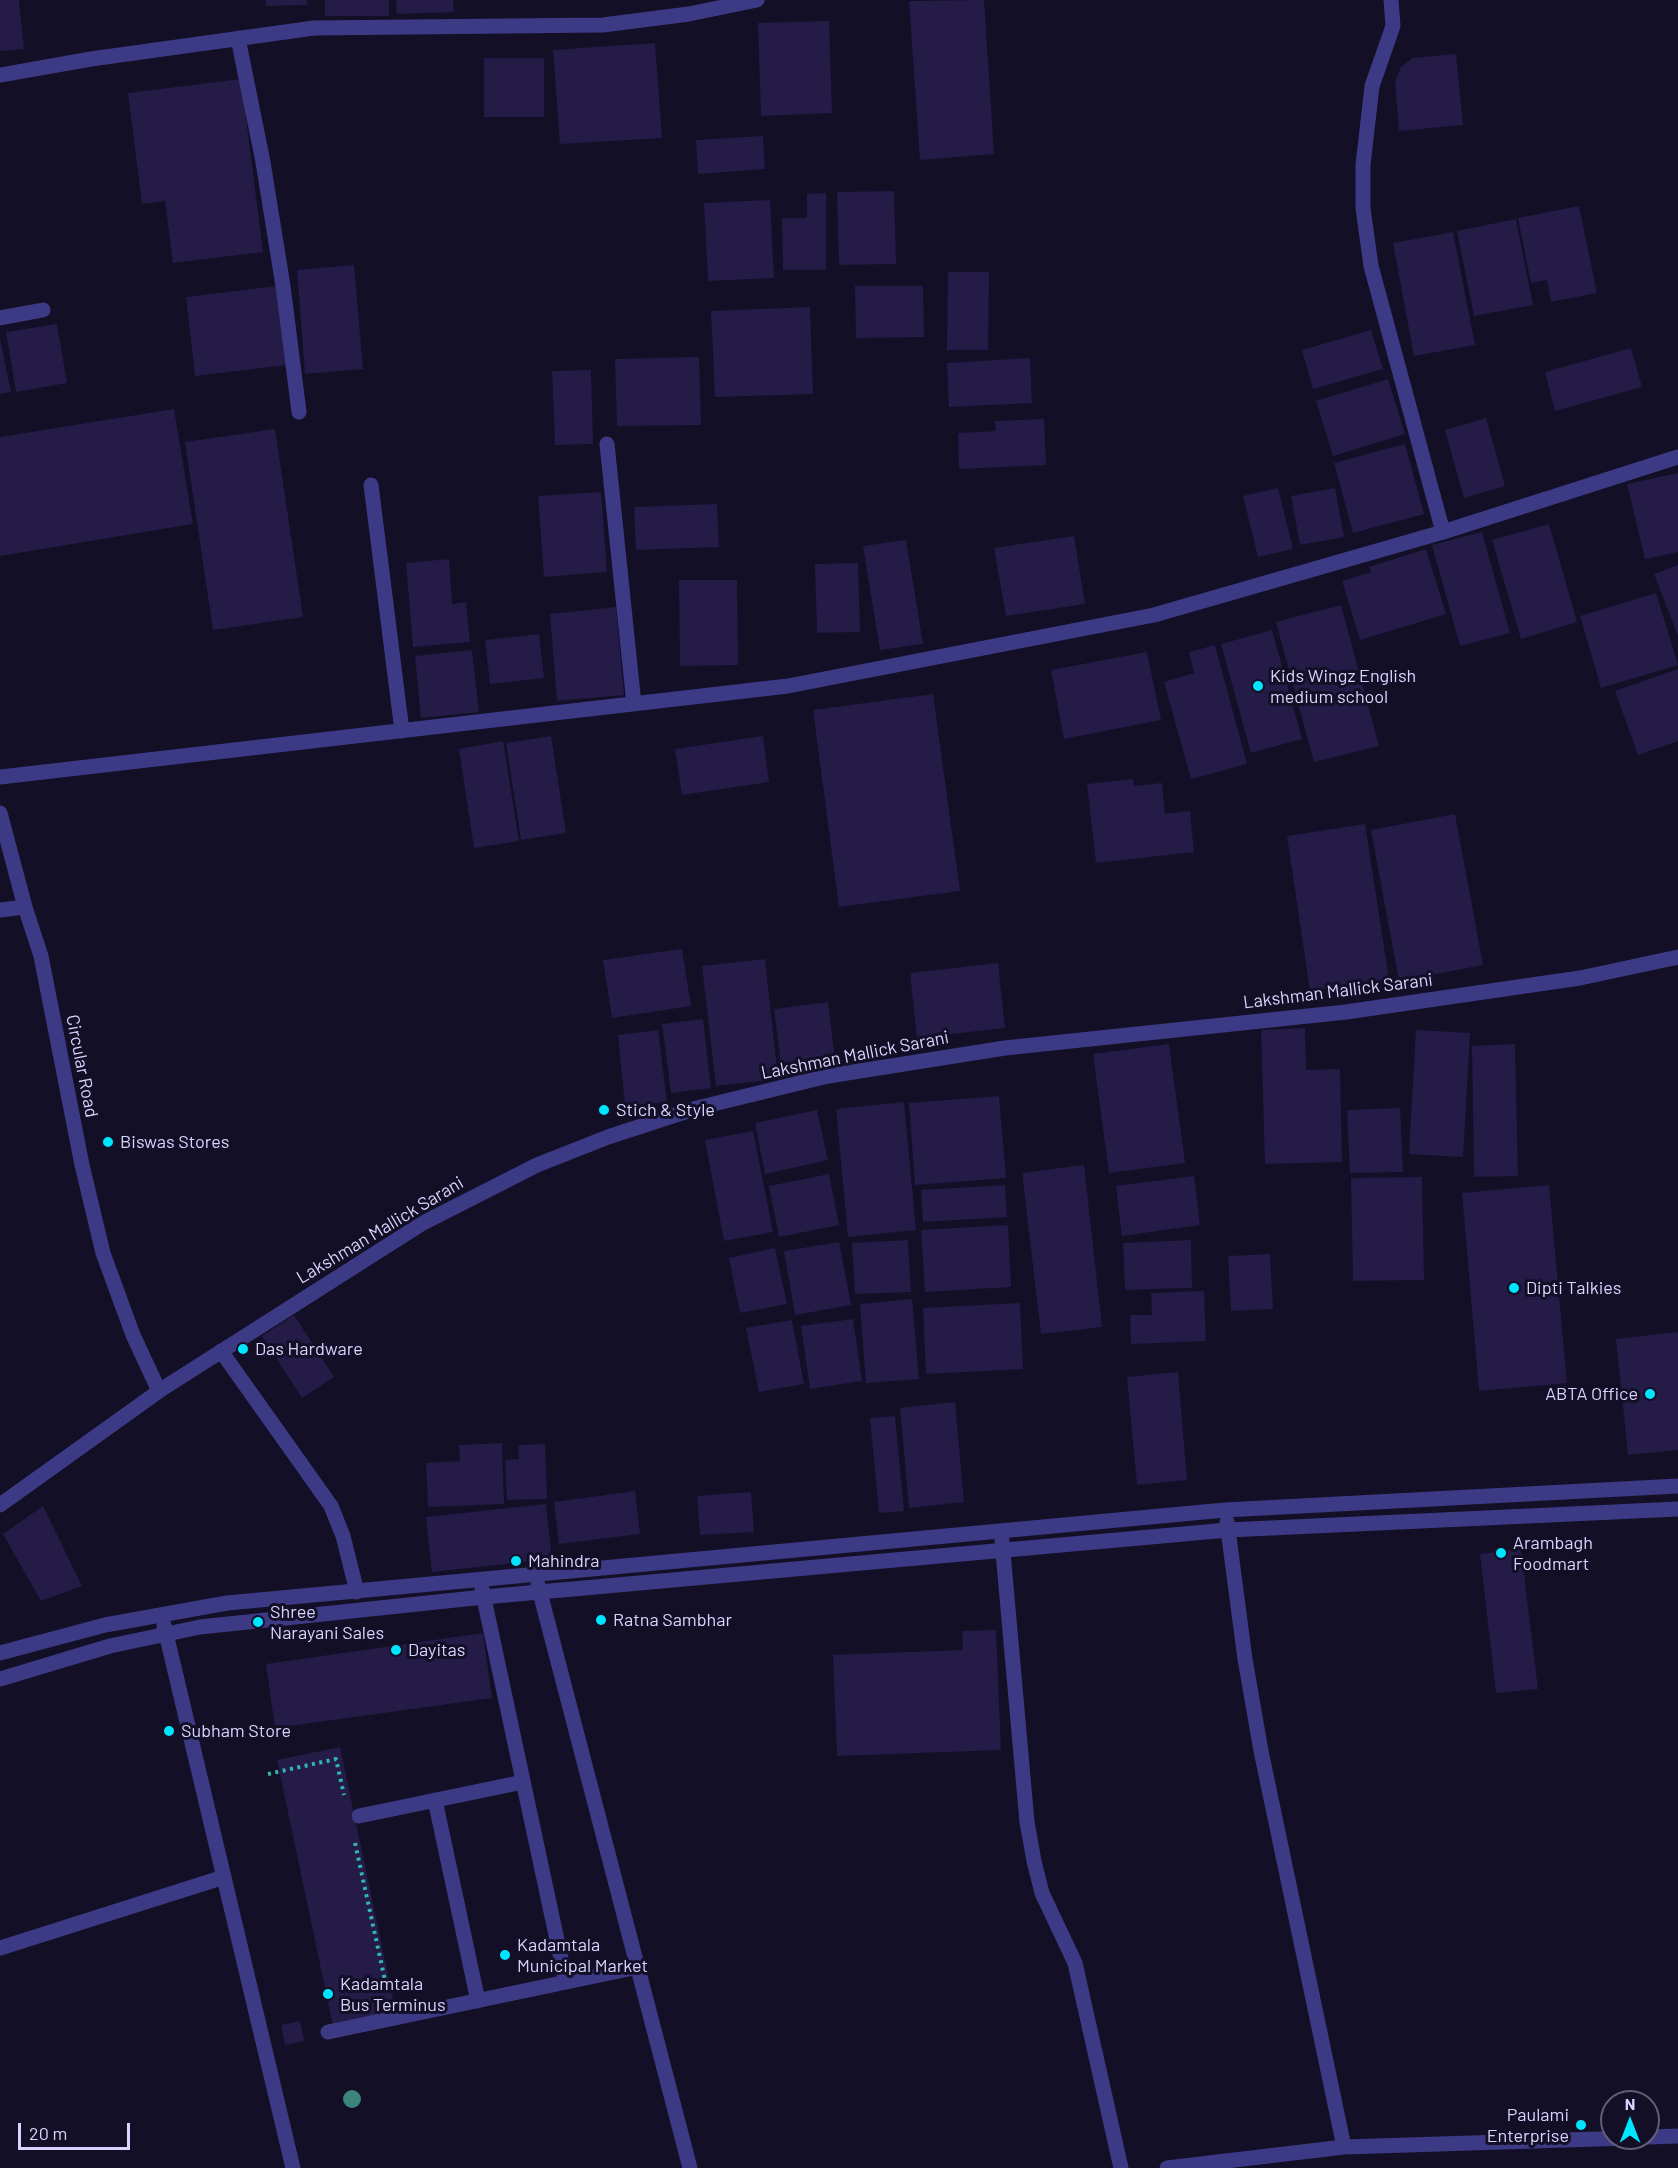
<!DOCTYPE html>
<style>
body{margin:0}
#map{position:relative;width:1678px;height:2168px;overflow:hidden;background:#130f26;font-family:Barlow,sans-serif}
canvas{display:block}
.north{position:absolute;left:1600px;top:2090px;width:60px;height:60px;box-sizing:border-box;background:#130f26;border:2px solid #625e7d;border-radius:50%;rotate:0deg;font-size:16px;font-weight:700;line-height:24px;text-align:center;color:#d9d4ff}
.north::after{content:'';display:block;margin:auto;width:21px;height:27px;background:#00e5ff;clip-path:polygon(50% 0,100% 100%,50% 72%,0 100%)}
.scale{position:absolute;left:18px;top:2123px;width:112px;height:27px;box-sizing:border-box;border:3px solid #d9d4ff;border-top:0;padding-left:8px;font-size:18px;line-height:21px;white-space:nowrap;color:#d9d4ff;-webkit-text-stroke:4px #130f26;paint-order:stroke}
</style>
<div id="map">
<canvas width="1678" height="2168"></canvas>
<div class="north">N</div>
<div class="scale">20 m</div>
</div>
<script>
const ctx = document.querySelector('canvas').getContext('2d');
ctx.lineJoin = 'round';
function fill(path, color) {
  ctx.fillStyle = color;
  ctx.fill(path, 'evenodd');
}
function poly(rows) {
  const path = new Path2D();
  for (const r of rows) {
    path.moveTo(r[0], r[1]);
    for (let i = 2; i < r.length; i += 2) path.lineTo(r[i], r[i + 1]);
  }
  return path;
}
function trace(path, color, width, dash) {
  ctx.strokeStyle = color;
  ctx.lineWidth = width;
  ctx.lineCap = dash ? 'butt' : 'round';
  ctx.setLineDash(dash || []);
  ctx.stroke(path);
}
function drawText(font, color, halo, rows, align = 'center') {
  ctx.font = font + ' Barlow,sans-serif';
  ctx.lineWidth = 6;
  ctx.setLineDash([]);
  ctx.textBaseline = 'middle';
  ctx.strokeStyle = halo;
  ctx.fillStyle = color;
  for (const [text, x, y, turn = 0] of rows) {
    ctx.save();
    ctx.translate(x, y);
    ctx.rotate((+turn || 0) * Math.PI / 180);
    ctx.textAlign = isNaN(turn) ? turn : align;
    if (halo) ctx.strokeText(text, 0, 0);
    ctx.fillText(text, 0, 0);
    ctx.restore();
  }
}
fill(poly([
 [0,0,19,0,24,49,0,51],
 [266,0,307,0,307,5,266,6],
 [325,0,389,0,389,16,325,16],
 [396,0,453,0,454,12,397,14],
 [984,0,994,154,920,160,909,1],
 [829,21,832,113,761,116,758,23],
 [655,43,662,138,560,144,553,50],
 [1456,54,1463,125,1399,131,1395,82,1401,67,1413,58],
 [484,58,544,58,544,117,484,117],
 [241,79,263,252,173,263,165,201,142,204,128,93],
 [763,136,765,169,698,174,696,140],
 [894,191,896,264,839,265,837,192],
 [826,193,826,270,783,270,782,218,807,218,807,194],
 [770,200,774,278,708,281,704,203],
 [1579,206,1597,293,1551,302,1547,280,1531,283,1518,218],
 [1516,219,1533,305,1474,316,1457,231],
 [1453,232,1475,345,1414,356,1393,243],
 [354,265,363,369,305,374,297,270],
 [948,272,989,272,988,350,947,350],
 [277,286,286,365,195,376,186,297],
 [855,286,923,286,924,337,856,338],
 [810,307,813,394,715,397,711,311],
 [57,324,67,383,16,392,6,332],
 [1371,330,1383,369,1313,389,1302,350],
 [0,339,11,392,0,394],
 [1631,348,1642,387,1555,411,1545,372],
 [699,357,701,425,617,426,615,359],
 [1030,358,1032,403,949,407,947,363],
 [591,370,593,444,555,445,552,371],
 [1388,379,1405,434,1333,456,1316,401],
 [174,409,193,524,0,556,0,437],
 [1486,418,1505,486,1464,498,1445,430],
 [1044,419,1046,465,959,469,958,433,996,431,995,421],
 [275,429,303,617,213,630,185,442],
 [1405,444,1424,514,1353,533,1334,463],
 [1678,473,1678,552,1645,559,1627,484],
 [1278,488,1293,549,1258,557,1243,496],
 [1335,488,1344,537,1300,545,1291,496],
 [601,492,607,572,544,577,538,496],
 [717,504,719,547,636,550,634,507],
 [1549,524,1577,622,1521,639,1492,540],
 [1482,532,1510,633,1460,646,1432,545],
 [1074,536,1085,604,1006,616,994,548],
 [906,540,923,644,880,650,863,546],
 [1426,549,1446,614,1360,640,1342,581,1371,572,1369,567],
 [449,559,452,604,466,602,470,642,413,647,406,563],
 [858,563,860,632,817,633,815,564],
 [1678,565,1678,636,1654,574],
 [679,580,737,580,738,665,680,666],
 [1656,593,1678,665,1601,688,1580,616],
 [1341,605,1379,746,1314,762,1276,622],
 [616,607,624,695,557,701,550,614],
 [1272,630,1302,739,1251,753,1221,644],
 [539,634,544,678,490,684,485,640],
 [1215,645,1247,764,1191,779,1164,682,1194,673,1189,652],
 [472,650,479,712,421,718,415,656],
 [1147,652,1161,720,1064,739,1051,670],
 [1678,669,1678,741,1638,755,1615,691],
 [933,694,960,891,839,907,813,710],
 [551,736,566,833,521,840,506,743],
 [763,736,769,782,682,795,675,749],
 [503,741,519,841,474,848,459,749],
 [1133,779,1134,786,1162,783,1165,814,1190,811,1194,852,1096,863,1087,784],
 [1455,814,1483,965,1399,981,1371,830],
 [1365,824,1389,979,1310,991,1287,836],
 [682,949,691,1006,612,1018,603,960],
 [765,959,778,1079,716,1086,702,966],
 [998,963,1005,1028,917,1038,910,973],
 [828,1002,836,1067,782,1074,774,1009],
 [703,1019,711,1088,671,1093,662,1024],
 [1305,1028,1306,1070,1340,1069,1342,1162,1265,1164,1261,1030],
 [658,1030,667,1102,625,1106,618,1035],
 [1416,1030,1470,1033,1463,1157,1409,1154],
 [1169,1044,1185,1163,1109,1173,1093,1054],
 [1515,1044,1518,1176,1474,1177,1472,1046],
 [999,1096,1006,1178,915,1185,909,1103],
 [904,1102,916,1230,848,1237,836,1109],
 [1400,1108,1403,1172,1350,1173,1347,1110],
 [817,1110,828,1160,765,1174,755,1123],
 [753,1131,773,1232,724,1241,705,1140],
 [1084,1165,1102,1327,1041,1334,1022,1173],
 [829,1174,839,1225,779,1237,769,1186],
 [1194,1176,1200,1225,1122,1236,1116,1186],
 [1422,1177,1424,1280,1353,1281,1351,1178],
 [1005,1185,1007,1217,923,1222,921,1190],
 [1549,1185,1567,1383,1479,1391,1462,1193],
 [1008,1225,1011,1287,925,1292,921,1230],
 [908,1240,911,1292,855,1294,852,1243],
 [1191,1240,1192,1288,1125,1290,1123,1243],
 [839,1242,851,1305,795,1315,784,1251],
 [775,1248,787,1304,740,1313,729,1258],
 [1270,1254,1273,1309,1231,1311,1228,1256],
 [1204,1291,1206,1341,1131,1344,1130,1315,1152,1315,1151,1293],
 [912,1299,919,1379,866,1383,860,1304],
 [1020,1303,1023,1369,926,1374,923,1308],
 [294,1315,334,1377,302,1398,262,1336],
 [853,1319,862,1381,810,1389,801,1326],
 [792,1320,804,1384,759,1392,746,1328],
 [1678,1332,1678,1450,1628,1455,1616,1339],
 [1178,1372,1187,1480,1137,1485,1127,1377],
 [955,1402,964,1502,909,1508,900,1408],
 [895,1416,904,1511,879,1513,870,1418],
 [502,1443,504,1504,428,1507,426,1463,460,1461,459,1445],
 [545,1444,547,1499,507,1500,505,1460,519,1459,518,1445],
 [635,1491,640,1534,559,1544,554,1502],
 [751,1492,754,1532,700,1535,697,1496],
 [546,1504,552,1559,432,1572,426,1517],
 [43,1506,82,1586,41,1601,3,1534],
 [1521,1549,1538,1689,1496,1693,1480,1554],
 [996,1630,1001,1750,837,1756,833,1655,963,1650,962,1631],
 [483,1633,492,1698,275,1728,266,1664],
 [340,1747,396,2013,333,2026,277,1760],
 [300,2021,304,2041,285,2045,281,2025]
]), '#241b47');
trace(poly([
 [268,1774,336,1759,344,1795],
 [355,1843,388,1994]
]), '#2fb8b0', 4, [3, 4.5]);
trace(poly([
 [1391,0,1393,26,1372,86,1363,165,1363,208,1371,266,1443,532],
 [238,38,263,162,283,286,299,412],
 [0,75,91,59,314,28,603,25,689,14,757,0],
 [0,318,43,310],
 [607,444,634,704],
 [371,485,402,731],
 [0,777,788,686,1154,615,1443,532,1678,457],
 [0,813,25,907,41,956,82,1165,103,1253,133,1335,159,1391],
 [0,910,25,907],
 [221,1351,331,1506,343,1536,357,1592],
 [0,1505,162,1389,423,1223,537,1165,608,1137,697,1108,828,1076,1005,1048,1346,1012,1580,978,1678,957],
 [1227,1522,1245,1659,1261,1751,1344,2147],
 [1002,1541,1027,1822,1034,1861,1042,1893,1075,1963,1121,2168],
 [538,1585,690,2168],
 [482,1589,566,1982],
 [164,1625,293,2168],
 [0,1653,105,1625,227,1603,1225,1510,1678,1486],
 [0,1679,110,1646,200,1627,484,1597,1228,1530,1678,1509],
 [435,1800,478,2001],
 [359,1816,523,1782],
 [0,1948,224,1877],
 [328,2032,638,1967],
 [1648,2137,1678,2136],
 [1167,2168,1344,2147,1629,2138]
]), '#3d3a85', 15);
ctx.fillStyle = '#3d827b';
for (const [x, y] of [
 [352,2099]
]) {
  ctx.beginPath();
  ctx.arc(x, y, 9, 0, 2 * Math.PI);
  ctx.fill();
}
for (const [x, y, r, color] of [
 [1258,686,6,"#00e5ff"],
 [604,1110,6,"#00e5ff"],
 [108,1142,6,"#00e5ff"],
 [1514,1288,6,"#00e5ff"],
 [243,1349,6,"#00e5ff"],
 [1650,1394,6,"#00e5ff"],
 [1501,1553,6,"#00e5ff"],
 [516,1561,6,"#00e5ff"],
 [601,1620,6,"#00e5ff"],
 [258,1622,6,"#00e5ff"],
 [396,1650,6,"#00e5ff"],
 [169,1731,6,"#00e5ff"],
 [505,1955,6,"#00e5ff"],
 [328,1994,6,"#00e5ff"],
 [1581,2125,6,"#00e5ff"]
]) {
  const dot = new Path2D();
  dot.arc(x, y, r, 0, 2 * Math.PI);
  ctx.fillStyle = color;
  ctx.fill(dot);
  trace(dot, '#130f26', 2);
}
drawText('18px', '#d9d4ff', '#130f26', [
 ["Kids Wingz English",1270,676],
 ["medium school",1270,697],
 ["Stich & Style",616,1110],
 ["Biswas Stores",120,1142],
 ["Dipti Talkies",1526,1288],
 ["Das Hardware",255,1349],
 ["ABTA Office",1638,1394,"right"],
 ["Arambagh",1513,1543],
 ["Foodmart",1513,1564],
 ["Mahindra",528,1561],
 ["Shree",270,1612],
 ["Narayani Sales",270,1633],
 ["Ratna Sambhar",613,1620],
 ["Dayitas",408,1650],
 ["Subham Store",181,1731],
 ["Kadamtala",517,1945],
 ["Municipal Market",517,1966],
 ["Kadamtala",340,1984],
 ["Bus Terminus",340,2005],
 ["Paulami",1569,2115,"right"],
 ["Enterprise",1569,2136,"right"]
], 'left');
drawText('18px', '#d9d4ff', '#130f26', [
 ["Lakshman Mallick Sarani",1338,991,-7],
 ["Lakshman Mallick Sarani",855,1055,-11],
 ["Circular Road",82,1066,79],
 ["Lakshman Mallick Sarani",380,1230,-31]
]);
</script>
